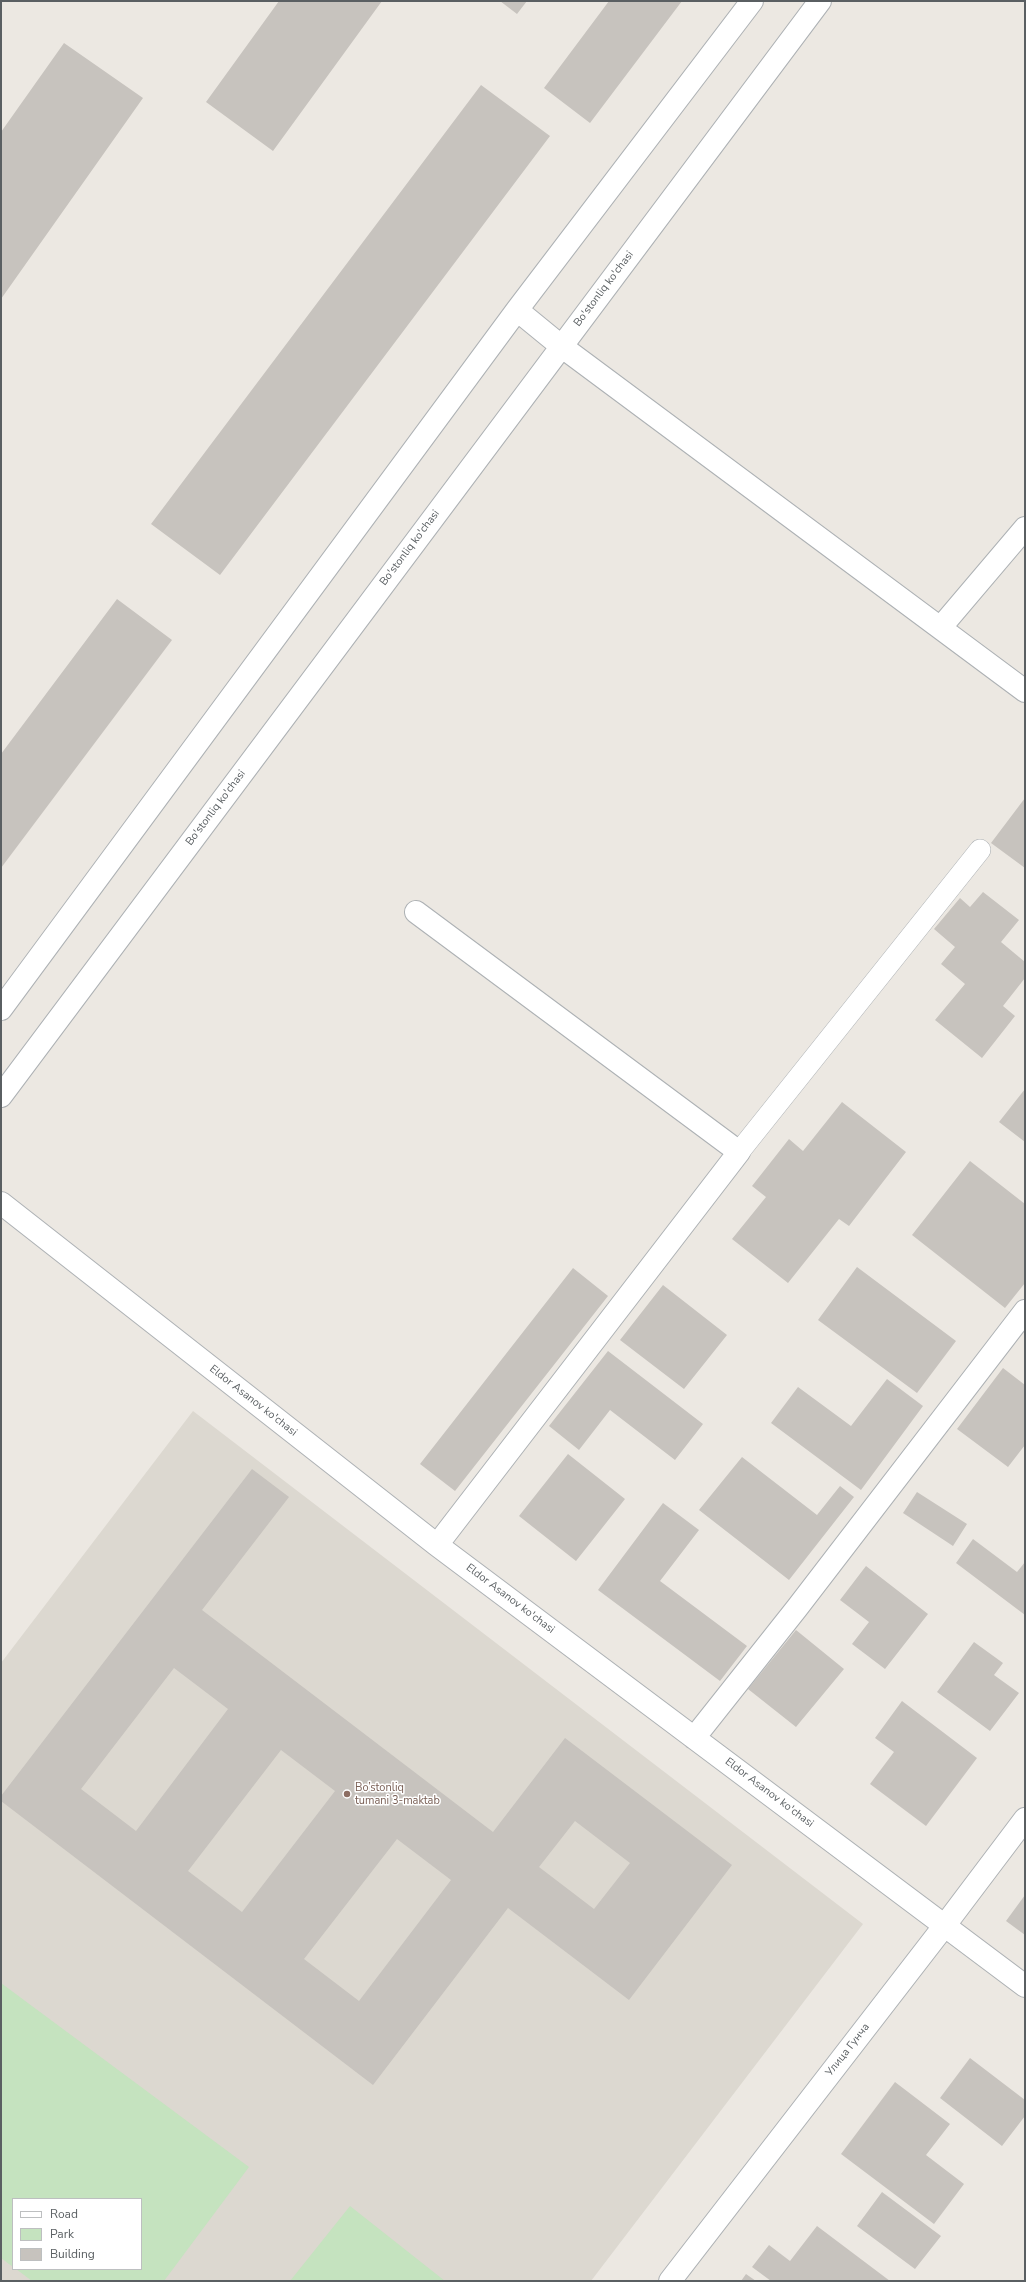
<!DOCTYPE html>
<meta charset="utf-8">
<style>
body{margin:0}
#map{position:relative;width:1026px;height:2282px;overflow:hidden;background:#ece8e2;font-family:"Nunito Sans",sans-serif}
canvas{display:block}
.frame{position:absolute;inset:0;border:2px solid #5a5f62;pointer-events:none}
.legend{position:absolute;left:12px;top:2198px;width:130px;height:72px;box-sizing:border-box;background:#fff;border:1px solid #bdbfc0;margin:0;padding:5px 7px;list-style:none;font-size:12px;color:#5a5f62}
.legend li{display:flex;align-items:center;gap:8px;height:20px}
.legend b{width:20px;border:1px solid #bdbfc0}
</style>
<div id="map">
<canvas width="1026" height="2282"></canvas>
<div class="frame"></div>
<ul class="legend">
<li><b style="height:5px;background:#fff"></b>Road</li>
<li><b style="height:11px;background:#c5e3bf"></b>Park</li>
<li><b style="height:11px;background:#c7c3be"></b>Building</li>
</ul>
</div>
<script>
const ctx = document.querySelector('canvas').getContext('2d');
ctx.lineJoin = 'round';
function fill(path, color) {
  ctx.fillStyle = color;
  ctx.fill(path, 'evenodd');
}
function poly(rows) {
  const path = new Path2D();
  for (const r of rows) {
    path.moveTo(r[0], r[1]);
    for (let i = 2; i < r.length; i += 2) path.lineTo(r[i], r[i + 1]);
  }
  return path;
}
function trace(path, color, width, dash) {
  ctx.strokeStyle = color;
  ctx.lineWidth = width;
  ctx.lineCap = dash ? 'butt' : 'round';
  ctx.setLineDash(dash || []);
  ctx.stroke(path);
}
function drawText(font, color, halo, rows, align = 'center') {
  ctx.font = font + ' "Nunito Sans",sans-serif';
  ctx.lineWidth = 3;
  ctx.setLineDash([]);
  ctx.textBaseline = 'middle';
  ctx.strokeStyle = halo;
  ctx.fillStyle = color;
  for (const [text, x, y, turn = 0] of rows) {
    ctx.save();
    ctx.translate(x, y);
    ctx.rotate((+turn || 0) * Math.PI / 180);
    ctx.textAlign = isNaN(turn) ? turn : align;
    if (halo) ctx.strokeText(text, 0, 0);
    ctx.fillText(text, 0, 0);
    ctx.restore();
  }
}
fill(poly([
 [193,1411,863,1924,591,2281,1,2281,1,1663],
 [13,2199,141,2199,141,2269,13,2269]
]), '#dcd8d0');
fill(poly([
 [1,1983,249,2167,164,2281,32,2281,16,2269,141,2269,141,2199,13,2199,13,2267,1,2258],
 [350,2206,445,2281,290,2281]
]), '#c5e3bf');
fill(poly([
 [279,1,382,1,273,151,206,102],
 [500,1,527,1,517,14],
 [609,1,682,1,590,123,544,88],
 [64,43,143,98,1,299,1,132],
 [481,85,550,136,220,575,151,524],
 [117,599,172,640,1,868,1,754],
 [1025,798,1025,868,991,843],
 [983,892,1019,920,1001,942,1025,962,1025,978,1003,1006,1015,1016,982,1058,935,1020,965,984,941,964,955,947,934,929,960,898,970,907],
 [1025,1089,1025,1142,999,1122],
 [842,1102,906,1152,849,1226,839,1219,788,1283,732,1239,766,1197,752,1186,789,1139,803,1151],
 [970,1161,1025,1204,1025,1283,1005,1308,912,1235],
 [857,1267,956,1341,917,1393,818,1320],
 [573,1268,608,1296,455,1491,420,1464],
 [663,1285,727,1335,684,1389,620,1340],
 [608,1351,703,1424,675,1460,610,1410,579,1450,549,1426],
 [1003,1368,1025,1385,1025,1445,1008,1467,957,1429],
 [887,1379,923,1406,861,1490,771,1423,798,1387,851,1426],
 [568,1454,625,1499,576,1561,519,1516],
 [742,1457,817,1515,840,1486,854,1497,789,1580,699,1510],
 [252,1469,289,1497,202,1610,493,1832,565,1738,732,1865,629,2000,508,1908,373,2085,1,1801,1,1796],
 [174,1668,228,1709,136,1831,81,1789],
 [281,1750,335,1791,242,1912,188,1871],
 [575,1821,630,1863,594,1909,539,1867],
 [397,1839,451,1880,359,2001,304,1959],
 [917,1492,967,1524,953,1546,903,1513],
 [663,1503,699,1530,660,1581,747,1646,720,1681,598,1590],
 [973,1539,1017,1572,1025,1562,1025,1615,956,1563],
 [866,1566,928,1614,885,1669,852,1644,869,1622,840,1600],
 [796,1630,844,1669,796,1727,748,1689],
 [974,1642,1003,1663,994,1675,1019,1693,990,1731,937,1692],
 [902,1701,977,1758,926,1826,870,1784,894,1752,875,1738],
 [1025,1895,1025,1935,1006,1921],
 [970,2058,1025,2100,1025,2116,1002,2146,940,2098],
 [895,2082,950,2124,926,2155,964,2184,934,2224,841,2154],
 [882,2192,941,2236,915,2269,857,2226],
 [817,2226,890,2281,771,2281,752,2267,769,2245,790,2261],
 [746,2274,756,2281,741,2281]
]), '#c7c3be');
const lane = poly([
 [739,1152,980,850]
]);
const street = poly([
 [517,310,561,346,1025,691],
 [941,627,1025,528],
 [416,912,739,1152,437,1545],
 [1,1009,517,310,752,1],
 [1,1096,820,1],
 [1,1203,437,1545,1025,1986],
 [694,1738,797,1608,1025,1311],
 [670,2281,945,1925,1025,1819]
]);
trace(lane, '#adb1b4', 22);
trace(street, '#adb1b4', 24);
trace(lane, '#fff', 21);
trace(street, '#fff', 22);
for (const [x, y, r, color] of [
 [347,1794,4,"#8d6e63"]
]) {
  const dot = new Path2D();
  dot.arc(x, y, r, 0, 2 * Math.PI);
  ctx.fillStyle = color;
  ctx.fill(dot);
  trace(dot, '#fff', 1.5);
}
drawText('11px', '#5a5f62', '#fff', [
 ["Bo'stonliq ko'chasi",604,289,-53],
 ["Bo'stonliq ko'chasi",410,548,-53],
 ["Bo'stonliq ko'chasi",216,808,-53],
 ["Eldor Asanov ko'chasi",253,1401,38],
 ["Eldor Asanov ko'chasi",510,1599,37],
 ["Eldor Asanov ko'chasi",769,1793,37],
 ["Улица Гунча",848,2050,-52]
]);
drawText('11px', '#785e54', '#fff', [
 ["Bo’stonliq",355,1788],
 ["tumani 3-maktab",355,1801]
], 'left');
</script>
